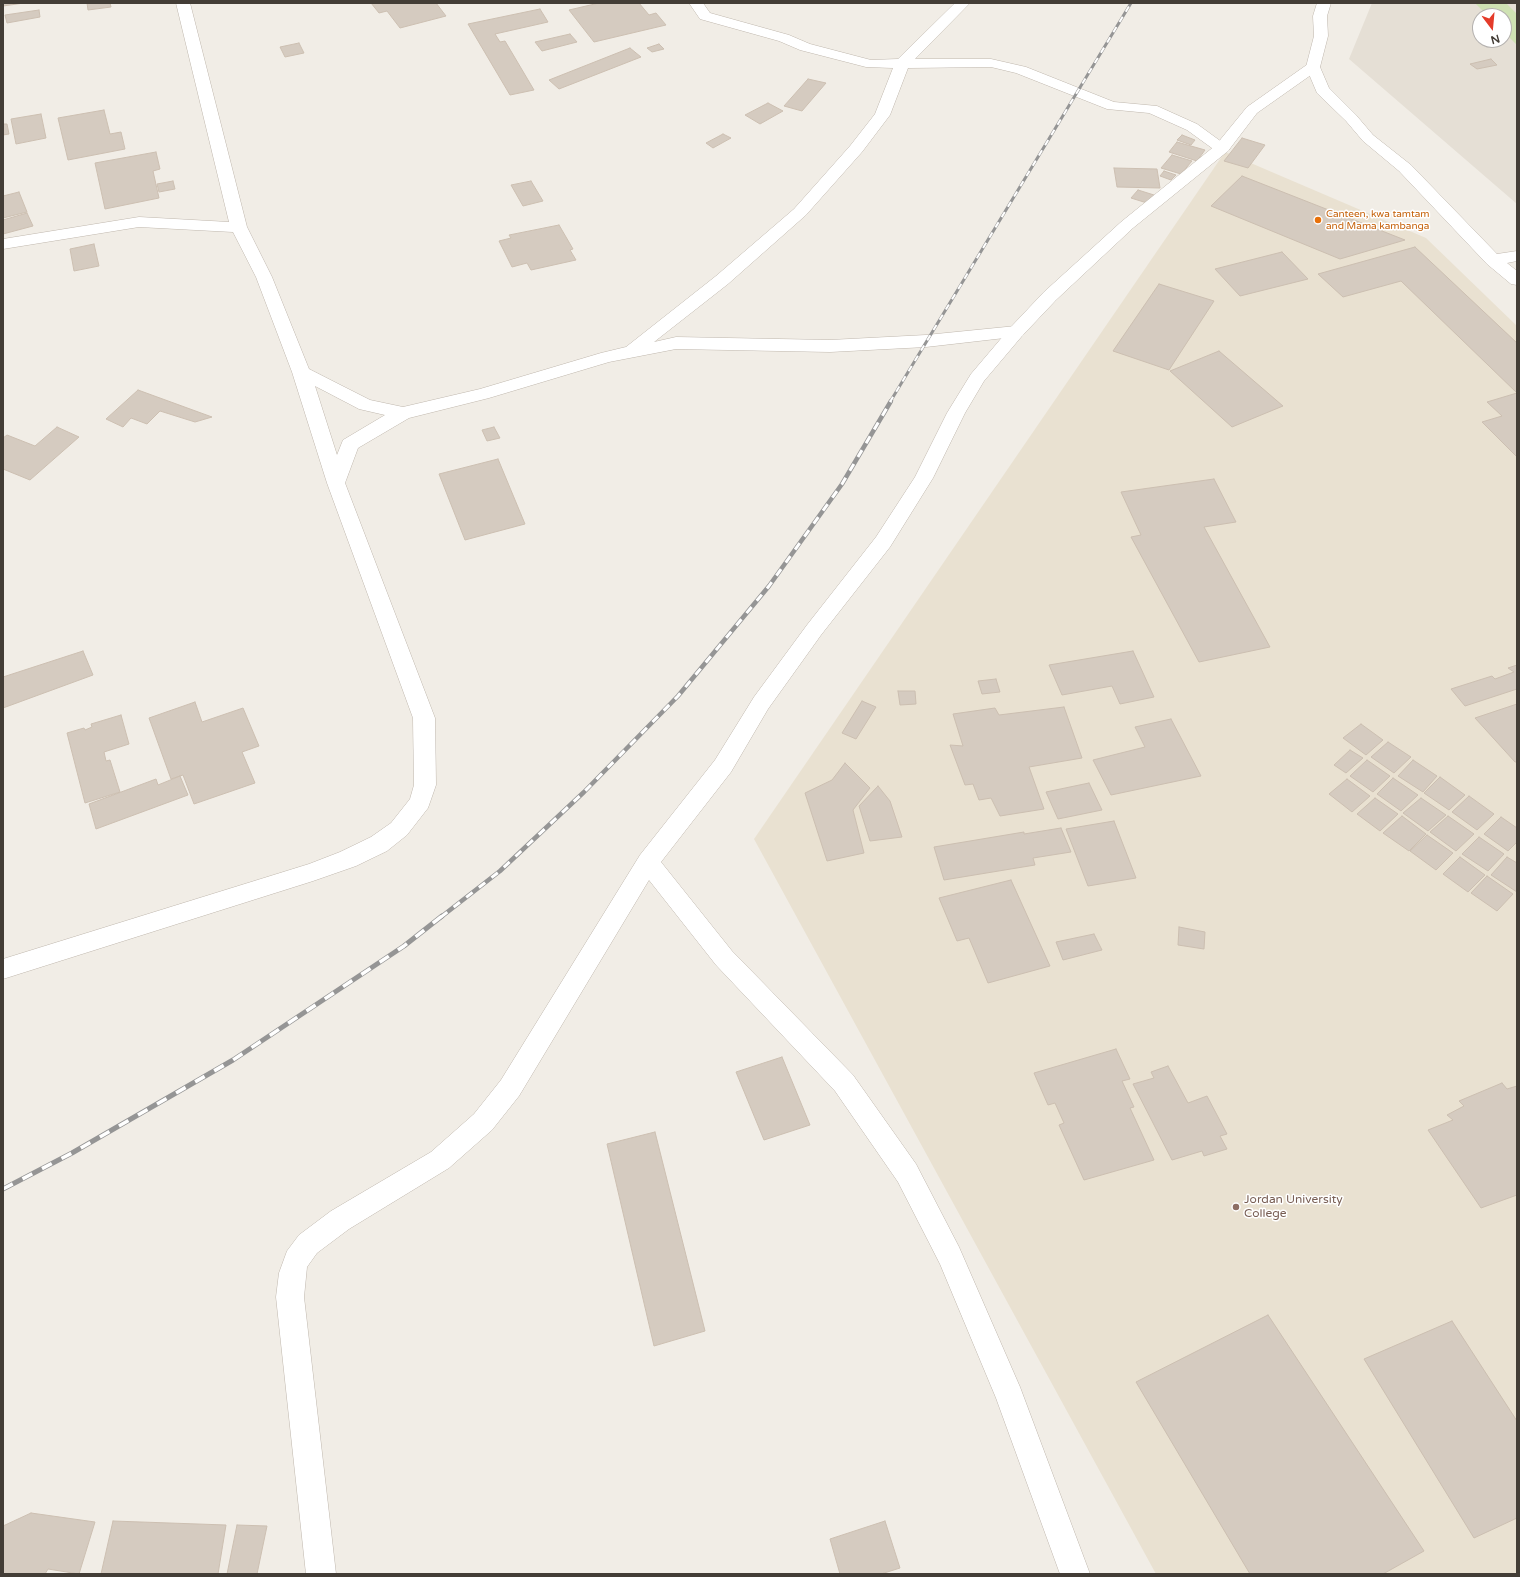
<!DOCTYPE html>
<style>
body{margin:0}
#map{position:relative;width:1520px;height:1577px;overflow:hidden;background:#f1ede6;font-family:"Varela Round",sans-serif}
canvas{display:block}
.frame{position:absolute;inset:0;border:4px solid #433d36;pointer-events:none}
.north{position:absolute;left:1472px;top:8px;width:40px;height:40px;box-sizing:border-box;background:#fff;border:1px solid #b4b1af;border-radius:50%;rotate:164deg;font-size:11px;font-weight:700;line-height:16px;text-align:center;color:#433d36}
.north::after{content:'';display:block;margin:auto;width:14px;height:18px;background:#e43b2a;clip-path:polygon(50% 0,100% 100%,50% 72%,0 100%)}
</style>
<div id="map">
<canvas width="1520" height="1577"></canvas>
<div class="frame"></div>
<div class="north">N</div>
</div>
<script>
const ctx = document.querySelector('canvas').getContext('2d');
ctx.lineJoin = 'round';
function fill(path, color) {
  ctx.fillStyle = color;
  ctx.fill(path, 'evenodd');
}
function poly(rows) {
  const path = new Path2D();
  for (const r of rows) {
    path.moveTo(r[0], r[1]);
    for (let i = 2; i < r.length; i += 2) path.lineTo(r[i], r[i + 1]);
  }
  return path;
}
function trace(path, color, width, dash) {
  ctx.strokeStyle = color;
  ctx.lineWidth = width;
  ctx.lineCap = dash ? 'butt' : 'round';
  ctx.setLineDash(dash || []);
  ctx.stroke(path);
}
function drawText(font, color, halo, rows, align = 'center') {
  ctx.font = font + ' "Varela Round",sans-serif';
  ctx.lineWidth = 3;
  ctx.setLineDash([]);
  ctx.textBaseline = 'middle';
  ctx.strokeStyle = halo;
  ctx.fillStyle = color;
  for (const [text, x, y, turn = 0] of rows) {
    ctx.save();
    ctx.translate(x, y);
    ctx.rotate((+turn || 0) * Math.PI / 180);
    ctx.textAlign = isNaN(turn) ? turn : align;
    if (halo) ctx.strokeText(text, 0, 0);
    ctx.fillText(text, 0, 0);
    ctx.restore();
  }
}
fill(poly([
 [1372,3,1517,3,1517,204,1349,59],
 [1480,16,1504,16,1504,40,1480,40]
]), '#e5dfd5');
fill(poly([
 [1225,152,1426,238,1517,326,1517,1574,1156,1574,754,839]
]), '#e9e1d1');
fill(poly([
 [1475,3,1506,3,1517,14,1517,45,1504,32,1504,16,1488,16]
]), '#cfe2b3');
const building = poly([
 [3,3,24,3,3,6,3,3],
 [87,3,110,3,111,7,88,10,87,3],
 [371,3,436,3,446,16,400,28,387,11,379,13,371,3],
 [599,3,639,3,649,15,656,13,666,25,594,42,569,10,599,3],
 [540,9,548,22,495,34,500,42,505,41,534,90,510,95,468,24,540,9],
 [39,10,40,17,7,23,5,15,39,10],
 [570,34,577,42,542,51,535,42,570,34],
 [299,43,304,53,285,57,280,47,299,43],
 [659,44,664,49,652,52,647,48,659,44],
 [630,48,641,57,559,89,549,80,630,48],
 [1491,59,1497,65,1477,69,1470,64,1491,59],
 [808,79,826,83,802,111,784,106,808,79],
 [768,103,783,111,760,124,745,115,768,103],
 [104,110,110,134,121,132,125,149,68,160,58,118,104,110],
 [41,114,46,138,16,144,11,119,41,114],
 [3,124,7,124,9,134,3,135,3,124],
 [723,134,731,138,713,148,706,143,723,134],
 [1182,135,1195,140,1191,145,1177,140,1182,135],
 [1242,138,1265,145,1248,168,1224,161,1242,138],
 [1177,142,1205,150,1197,161,1169,152,1177,142],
 [156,152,160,169,153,171,159,198,105,209,95,163,156,152],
 [1172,155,1192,161,1181,174,1161,168,1172,155],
 [1114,168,1157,169,1160,188,1117,187,1114,168],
 [1164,171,1176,175,1171,180,1160,176,1164,171],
 [1242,176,1405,240,1340,259,1211,206,1242,176],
 [173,181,175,189,159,192,157,184,173,181],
 [531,181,543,201,523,206,511,185,531,181],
 [1138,190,1154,195,1147,203,1131,198,1138,190],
 [19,192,27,212,3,218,3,196,19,192],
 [27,213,33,226,3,234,3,220,27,213],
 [559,225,573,249,570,250,576,260,531,270,527,263,512,267,499,241,511,238,509,235,559,225],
 [94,244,99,266,74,271,70,249,94,244],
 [1415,247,1517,343,1517,393,1401,281,1343,297,1318,274,1415,247],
 [1282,252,1308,279,1240,296,1215,269,1282,252],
 [1159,284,1214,301,1169,370,1113,351,1159,284],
 [1219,351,1283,406,1232,427,1170,371,1219,351],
 [138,390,212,417,195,422,160,411,147,424,131,418,123,427,106,419,138,390],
 [1517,393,1517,457,1482,422,1502,416,1487,402,1517,393],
 [57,427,79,437,30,480,3,469,3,438,7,435,35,446,57,427],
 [494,427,500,438,487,441,482,430,494,427],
 [498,459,525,524,465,540,439,474,498,459],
 [1214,479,1236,522,1204,527,1270,647,1199,662,1131,537,1141,535,1121,492,1214,479],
 [83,651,93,675,3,708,3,677,83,651],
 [1133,651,1154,697,1120,704,1112,686,1062,695,1049,665,1133,651],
 [1517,665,1517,689,1465,706,1451,689,1492,676,1495,679,1514,672,1508,668,1517,665],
 [996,679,1000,692,982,694,978,681,996,679],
 [898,691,915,691,916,704,900,705,898,691],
 [862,701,876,707,856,739,842,733,862,701],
 [195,702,202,722,243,708,259,746,242,752,255,783,194,804,183,775,171,779,149,718,195,702],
 [1517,704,1517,762,1515,762,1475,718,1517,704],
 [1064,707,1082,758,1029,767,1044,809,1000,816,991,798,979,800,973,784,965,785,950,745,963,746,953,714,995,708,999,715,1064,707],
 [121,715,129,744,104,752,106,761,110,760,120,792,85,803,67,733,84,728,85,730,92,727,91,724,121,715],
 [1171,719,1201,776,1111,795,1093,760,1145,747,1135,727,1171,719],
 [1361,724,1383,740,1366,755,1343,738,1361,724],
 [1388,742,1411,757,1394,773,1371,757,1388,742],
 [1350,750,1363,758,1346,773,1334,765,1350,750],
 [1367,760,1390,776,1373,792,1350,776,1367,760],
 [1413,760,1437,776,1423,792,1398,776,1413,760],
 [845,763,870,788,853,810,864,853,827,861,805,793,832,780,845,763],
 [180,776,188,795,96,829,89,804,156,779,158,785,180,776],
 [1440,777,1465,795,1449,810,1424,793,1440,777],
 [1393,778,1418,795,1401,811,1377,794,1393,778],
 [1347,779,1370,796,1352,812,1329,794,1347,779],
 [1089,783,1102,810,1058,819,1046,792,1089,783],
 [878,786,890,801,902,837,870,841,859,806,878,786],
 [1469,796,1494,814,1477,830,1452,812,1469,796],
 [1375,798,1398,814,1380,831,1357,814,1375,798],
 [1421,798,1446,815,1428,831,1403,813,1421,798],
 [1402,816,1426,834,1409,851,1383,833,1402,816],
 [1448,816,1474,834,1456,851,1430,832,1448,816],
 [1501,817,1517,828,1517,842,1508,851,1484,834,1501,817],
 [1114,821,1136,878,1088,886,1066,829,1114,821],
 [1061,828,1071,852,1033,858,1035,865,944,880,934,847,1024,832,1024,834,1061,828],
 [1427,835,1453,853,1436,870,1410,851,1427,835],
 [1479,837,1504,854,1488,871,1462,854,1479,837],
 [1460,857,1485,875,1468,892,1443,874,1460,857],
 [1507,857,1517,863,1517,892,1491,875,1507,857],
 [1487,876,1513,894,1497,911,1471,893,1487,876],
 [1011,880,1050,966,988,983,969,938,957,941,939,898,1011,880],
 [1179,927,1205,932,1204,949,1178,945,1179,927],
 [1094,934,1102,950,1063,960,1056,942,1094,934],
 [1116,1049,1130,1079,1122,1081,1134,1107,1130,1108,1154,1160,1084,1180,1059,1125,1064,1123,1055,1103,1048,1105,1034,1073,1116,1049],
 [782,1057,810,1125,764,1140,736,1072,782,1057],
 [1168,1066,1188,1103,1207,1096,1227,1134,1220,1136,1227,1149,1204,1156,1202,1151,1172,1160,1133,1084,1154,1078,1151,1072,1168,1066],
 [1502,1083,1507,1089,1517,1086,1517,1195,1481,1208,1428,1130,1453,1120,1447,1115,1464,1106,1459,1101,1502,1083],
 [655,1132,705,1331,654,1346,607,1144,655,1132],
 [1268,1315,1424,1551,1383,1574,1250,1574,1136,1382,1268,1315],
 [1452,1321,1517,1421,1517,1518,1474,1538,1364,1359,1452,1321],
 [31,1513,95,1522,79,1574,48,1569,45,1574,3,1574,3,1526,31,1513],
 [113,1521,226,1525,218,1574,101,1574,113,1521],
 [885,1521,900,1568,881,1574,840,1574,830,1539,885,1521],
 [237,1525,267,1526,257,1574,227,1574,237,1525]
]);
fill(building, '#d5cbc0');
trace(building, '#ccbfb1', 1);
const lane = poly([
 [1313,63,1318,64,1320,67,1318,70,1257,113,1228,151,1133,228,1056,300,1022,336,984,381,965,413,933,478,890,547,821,635,768,709,731,772,661,862,732,951,853,1075,916,1164,959,1247,1020,1387,1090,1574,1060,1574,996,1398,940,1264,898,1182,835,1091,716,965,649,880,519,1096,492,1130,449,1168,349,1229,317,1253,307,1267,304,1297,336,1574,306,1574,276,1297,279,1273,287,1251,299,1235,331,1211,431,1152,474,1114,501,1080,640,855,715,760,754,697,807,625,876,537,915,477,947,413,971,374,1010,328,1044,292,1121,222,1216,145,1247,107,1308,64,1313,63]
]);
const street = poly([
 [176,3,190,3,247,227,272,277,309,369,370,400,403,407,480,389,601,353,626,347,716,276,794,209,850,146,875,114,893,68,866,67,800,50,779,41,700,19,689,3,703,3,710,13,789,35,810,44,871,60,898,59,955,3,970,3,915,59,991,59,1026,67,1114,102,1157,106,1197,124,1230,148,1228,151,1222,153,1216,151,1187,130,1149,113,1107,109,1016,73,991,67,908,68,890,115,862,152,806,215,728,284,654,342,676,337,830,340,926,335,1016,326,1022,328,1025,332,1022,336,926,347,830,352,676,349,609,362,489,398,409,418,358,448,345,483,435,718,436,785,428,808,407,835,387,851,356,866,313,881,3,979,3,959,309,864,340,852,371,837,391,823,410,799,414,785,413,718,327,483,292,372,256,277,233,232,139,227,3,249,3,239,139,217,229,222,176,3],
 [315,386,359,409,385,415,343,440,337,455,315,386],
 [1317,3,1331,3,1327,16,1328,36,1320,67,1329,88,1356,115,1373,135,1411,165,1497,254,1517,251,1517,261,1507,263,1517,271,1517,285,1511,284,1487,264,1399,171,1363,141,1346,121,1317,93,1306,67,1314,36,1313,16,1317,3]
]);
trace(lane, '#bfb7ad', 1);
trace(street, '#bfb7ad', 1);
fill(lane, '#fff');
fill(street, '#fff');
const railFar2 = poly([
 [890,402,1131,3]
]);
const railFar1 = poly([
 [441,917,500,871,584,792,678,696,769,586,842,484,891,401]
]);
const rail = poly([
 [3,1189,72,1153,233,1060,404,946,442,916]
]);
trace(railFar2, '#959595', 3);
trace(railFar1, '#959595', 4.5);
trace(rail, '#959595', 5);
trace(railFar2, '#fff', 2, [6]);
trace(railFar1, '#fff', 3, [8]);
trace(rail, '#fff', 3.5, [11]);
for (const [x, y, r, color] of [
 [1318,220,4,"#e8710a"],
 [1236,1207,4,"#8d6e63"]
]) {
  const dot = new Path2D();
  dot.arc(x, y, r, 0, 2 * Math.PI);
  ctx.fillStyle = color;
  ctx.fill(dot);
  trace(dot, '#fff', 1.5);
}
drawText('10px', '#c56008', '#fff', [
 ["Canteen, kwa tamtam",1326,214],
 ["and Mama kambanga",1326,226]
], 'left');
drawText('12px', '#785e54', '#fff', [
 ["Jordan University",1244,1200],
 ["College",1244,1214]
], 'left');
</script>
